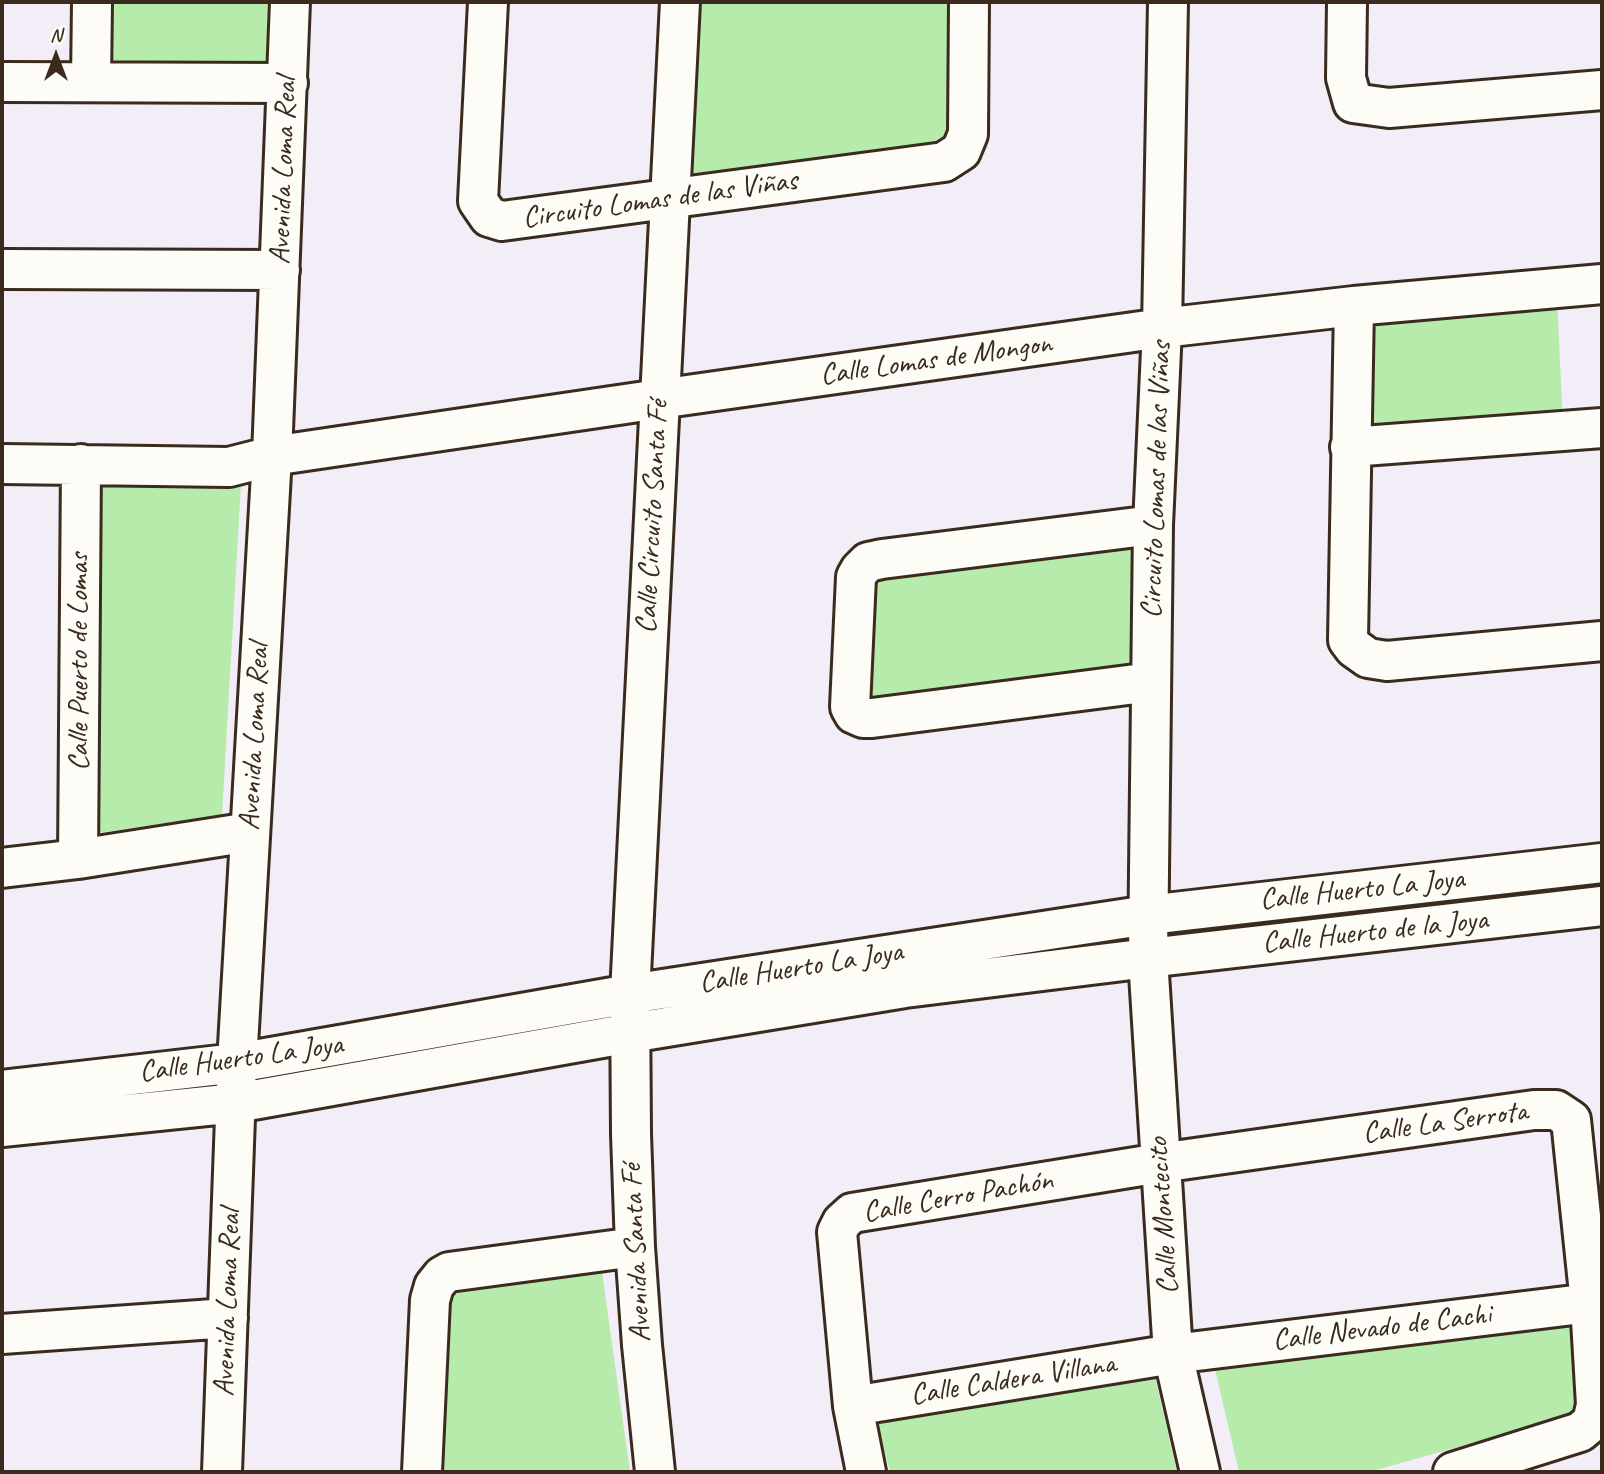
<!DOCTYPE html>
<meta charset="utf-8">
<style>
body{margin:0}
#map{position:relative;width:1604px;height:1474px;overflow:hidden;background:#f3edf8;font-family:Caveat,sans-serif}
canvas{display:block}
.frame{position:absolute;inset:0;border:4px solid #3b2a1e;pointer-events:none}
.north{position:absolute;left:21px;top:21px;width:70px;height:70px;-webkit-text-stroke:5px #fdfcf7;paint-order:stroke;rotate:0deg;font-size:19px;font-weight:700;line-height:28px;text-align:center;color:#3b2a1e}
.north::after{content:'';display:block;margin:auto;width:24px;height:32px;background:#3b2a1e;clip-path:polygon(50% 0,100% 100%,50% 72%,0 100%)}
</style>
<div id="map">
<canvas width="1604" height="1474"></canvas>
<div class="frame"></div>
<div class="north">N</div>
</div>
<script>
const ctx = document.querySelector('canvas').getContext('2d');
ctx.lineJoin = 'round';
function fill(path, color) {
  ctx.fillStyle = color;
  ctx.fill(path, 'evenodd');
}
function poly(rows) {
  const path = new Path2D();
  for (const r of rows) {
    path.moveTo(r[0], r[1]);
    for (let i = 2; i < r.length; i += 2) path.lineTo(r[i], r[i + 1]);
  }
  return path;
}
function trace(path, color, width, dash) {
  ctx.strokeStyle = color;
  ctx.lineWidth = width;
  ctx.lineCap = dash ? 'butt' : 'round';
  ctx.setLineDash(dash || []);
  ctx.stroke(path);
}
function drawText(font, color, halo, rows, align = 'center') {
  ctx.font = font + ' Caveat,sans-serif';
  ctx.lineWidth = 5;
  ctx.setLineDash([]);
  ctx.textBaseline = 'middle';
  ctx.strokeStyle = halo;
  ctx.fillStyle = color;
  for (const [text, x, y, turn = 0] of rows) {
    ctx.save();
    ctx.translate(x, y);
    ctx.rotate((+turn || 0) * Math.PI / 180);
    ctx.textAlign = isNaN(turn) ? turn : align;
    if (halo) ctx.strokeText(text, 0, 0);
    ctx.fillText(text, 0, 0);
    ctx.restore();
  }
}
fill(poly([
 [102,2,277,2,276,69,99,69],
 [687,2,963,2,960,135,939,158,678,192],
 [1557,297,1563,427,1364,441,1367,315],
 [98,482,241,484,222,815,91,834],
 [1146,533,1139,673,858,709,868,572],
 [602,1272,630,1472,441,1472,445,1295],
 [1577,1317,1582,1412,1369,1472,1239,1472,1214,1365],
 [1154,1373,1177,1472,890,1472,875,1415]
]), '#b6ebac');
const minor = poly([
 [488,2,478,201,489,217,502,221,944,162,961,151,968,134,969,2],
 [1168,2,1162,328,1153,525,1148,958,1173,1354,1200,1472],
 [1347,2,1346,78,1353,103,1389,108,1602,90],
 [2,82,288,83],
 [91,82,92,2],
 [2,269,280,270],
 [1354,306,1348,640,1354,648,1368,658,1387,661,1602,641],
 [1350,447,1602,428],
 [2,464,229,467,272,456,659,399,1162,328,1354,306,1602,284],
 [1151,682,872,718,863,718,854,714,850,707,856,577,860,570,868,562,882,559,1153,525],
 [78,859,81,464],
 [2,868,78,859,250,832],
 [2,1090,237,1063,630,994,1148,915,1602,863],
 [2,1127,236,1103,630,1033,905,988,1148,958,1602,906],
 [2,1334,228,1318],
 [853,1406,1173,1354,1590,1303],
 [222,1472,237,1063,272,456,290,2],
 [422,1472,430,1300,434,1286,442,1276,449,1272,635,1247],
 [655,1472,642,1345,635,1247,631,1134,630,994,680,2],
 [866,1472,853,1406,837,1232,842,1222,852,1213,1160,1163,1534,1110,1556,1110,1571,1120,1590,1303,1596,1405,1592,1422,1580,1432,1453,1472]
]);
trace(minor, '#3b2a1e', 44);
trace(minor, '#fdfcf7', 38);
drawText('30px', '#3b2a1e', '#fdfcf7', [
 ["Avenida Loma Real",284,171,-88],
 ["Circuito Lomas de las Viñas",660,200,-8],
 ["Calle Lomas de Mongon",936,360,-8],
 ["Circuito Lomas de las Viñas",1157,480,-88],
 ["Calle Circuito Santa Fé",653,517,-87],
 ["Calle Puerto de Lomas",79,662,-90],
 ["Avenida Loma Real",255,737,-87],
 ["Calle Huerto La Joya",1362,890,-6],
 ["Calle Huerto de la Joya",1375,932,-6],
 ["Calle Huerto La Joya",801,968,-9],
 ["Calle Huerto La Joya",241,1059,-8],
 ["Calle La Serrota",1445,1123,-8],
 ["Calle Cerro Pachón",958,1197,-10],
 ["Calle Montecito",1164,1216,-94],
 ["Avenida Santa Fé",637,1253,-93],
 ["Avenida Loma Real",228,1303,-88],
 ["Calle Nevado de Cachi",1382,1328,-7],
 ["Calle Caldera Villana",1013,1380,-9]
]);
</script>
